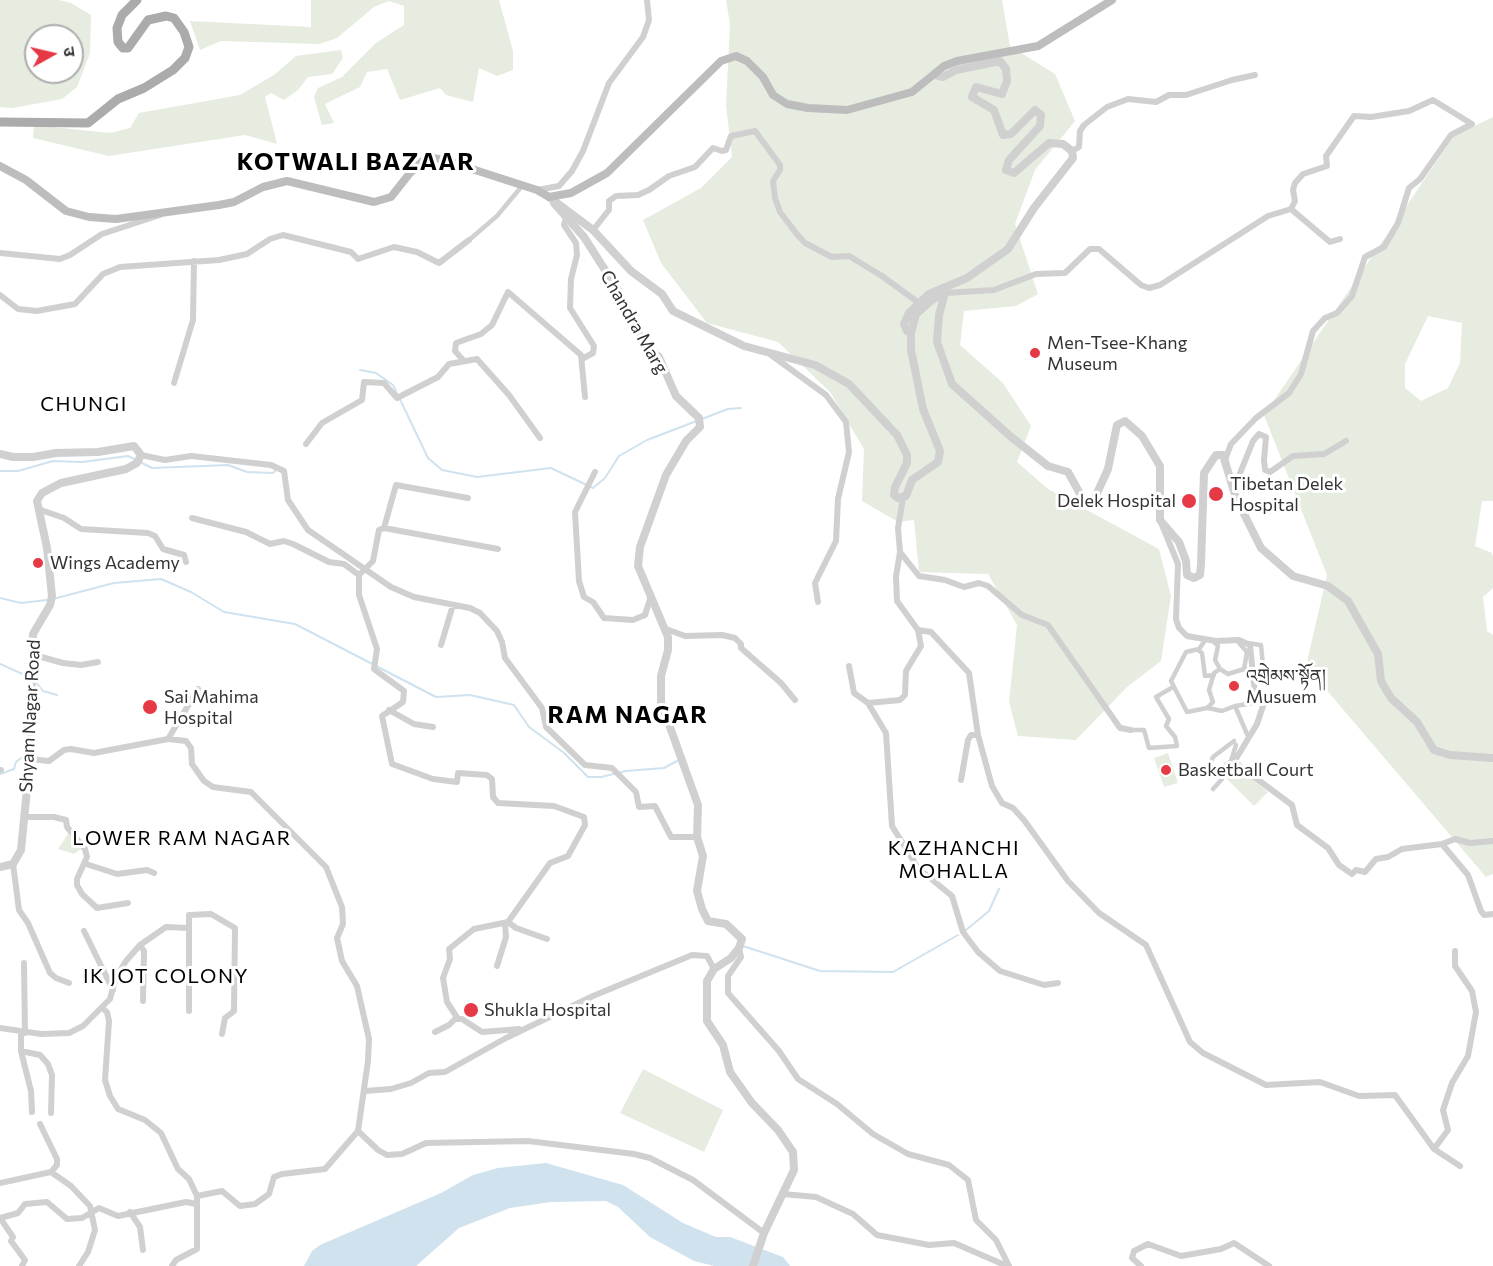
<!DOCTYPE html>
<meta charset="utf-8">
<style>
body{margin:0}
#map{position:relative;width:1493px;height:1266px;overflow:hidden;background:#fff;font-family:Commissioner,"Noto Sans Devanagari",sans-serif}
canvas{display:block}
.north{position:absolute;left:24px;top:24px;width:60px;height:60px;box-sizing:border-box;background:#fff;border:2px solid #adadad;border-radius:50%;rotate:82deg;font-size:16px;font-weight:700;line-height:24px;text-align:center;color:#333}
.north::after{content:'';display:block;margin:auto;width:21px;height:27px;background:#e63946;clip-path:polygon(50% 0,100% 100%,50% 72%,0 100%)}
</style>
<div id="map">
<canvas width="1493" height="1266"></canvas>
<div class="north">उ</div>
</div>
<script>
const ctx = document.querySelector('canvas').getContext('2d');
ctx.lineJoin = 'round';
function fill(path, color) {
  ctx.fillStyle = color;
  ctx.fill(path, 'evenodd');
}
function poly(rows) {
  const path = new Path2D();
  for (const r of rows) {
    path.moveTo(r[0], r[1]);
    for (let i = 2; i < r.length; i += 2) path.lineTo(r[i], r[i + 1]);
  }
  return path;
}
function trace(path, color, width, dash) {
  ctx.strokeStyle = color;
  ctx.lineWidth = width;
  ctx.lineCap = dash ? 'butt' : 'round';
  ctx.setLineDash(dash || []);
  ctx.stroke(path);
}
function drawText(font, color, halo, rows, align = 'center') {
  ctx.font = font + ' Commissioner,"Noto Serif Tibetan",sans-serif';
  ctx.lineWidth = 6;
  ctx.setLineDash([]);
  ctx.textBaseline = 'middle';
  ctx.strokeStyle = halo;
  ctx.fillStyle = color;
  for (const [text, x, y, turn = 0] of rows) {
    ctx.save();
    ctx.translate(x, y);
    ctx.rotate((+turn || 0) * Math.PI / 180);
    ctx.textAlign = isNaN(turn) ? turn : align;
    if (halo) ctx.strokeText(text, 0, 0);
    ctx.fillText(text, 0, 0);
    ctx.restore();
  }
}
fill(poly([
 [0,0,59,0,71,3,91,15,90,53,77,87,62,99,13,108,0,107],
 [36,36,72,36,72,72,36,72],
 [311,0,499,0,513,51,513,70,497,76,479,68,473,102,446,95,440,88,400,100,387,69,367,72,360,87,325,104,334,123,322,125,314,97,318,88,342,77,376,43,404,25,404,6,389,1,374,7,337,38,319,44,221,41,200,50,190,21,311,27],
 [726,0,1002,0,1010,46,1055,74,1075,121,1035,170,1015,224,1038,294,1016,306,964,311,960,345,1003,383,1031,426,1017,462,1048,489,1159,549,1171,596,1161,661,1127,687,1076,740,1018,736,1009,702,1017,625,988,574,919,572,914,520,898,522,862,501,864,449,830,392,778,342,707,323,661,263,643,220,701,188,732,157,726,105,730,24],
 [341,50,343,58,332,74,308,77,298,90,284,100,271,93,265,97,277,144,245,135,109,156,33,138,34,125,110,133,130,128,139,113,240,95,274,75,296,56],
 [1493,117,1493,501,1482,501,1475,546,1492,553,1493,557,1493,588,1483,597,1487,631,1493,635,1493,874,1486,877,1306,666,1327,575,1264,415,1454,136],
 [1428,316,1462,323,1460,363,1448,388,1421,401,1405,388,1405,364],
 [1168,753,1178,783,1164,787,1154,758],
 [1237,767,1268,792,1254,806,1226,778],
 [68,834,81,849,74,854,58,849],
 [643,1069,723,1110,704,1152,620,1113]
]), '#e6ecdf');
fill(poly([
 [546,1163,623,1185,683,1223,716,1237,730,1237,783,1257,790,1266,714,1266,694,1261,650,1237,618,1207,606,1201,551,1202,510,1208,459,1228,416,1266,304,1266,312,1251,320,1245,441,1193,473,1175,498,1168]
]), '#cfe2ee');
trace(poly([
 [360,370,376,373,393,385,428,458,442,470,477,477,551,468,593,488,605,478,619,456,647,440,728,409,741,408],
 [0,471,18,471,53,461,82,462,128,456,152,468,228,465,247,472,273,473,276,470],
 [0,598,21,603,47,600],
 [53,599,114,583,161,579,191,592,224,612,295,624,436,697,470,695,514,705,529,727,563,752,588,777,601,777,626,771,664,768,679,760],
 [0,664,27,676],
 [35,681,43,691,57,695],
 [0,774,14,769,16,762,25,755],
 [966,930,989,911,999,889],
 [743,946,820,971,893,972,958,935]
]), '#cfe2ee', 2);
trace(poly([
 [469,240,497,216,522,186],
 [1206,639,1199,649,1186,652,1171,681,1187,712,1207,708,1213,702,1209,690,1214,673,1220,669,1228,674,1244,669,1253,671],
 [1214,642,1218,646,1215,660,1220,669],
 [1239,643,1247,652,1244,669],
 [1247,643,1261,645,1263,666],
 [1198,650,1202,653,1205,676,1214,675],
 [1235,706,1247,734],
 [1208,708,1222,711,1235,706,1260,702],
 [1131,730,1144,730,1149,748,1177,746,1175,737,1166,726,1169,719,1156,697,1173,687],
 [1208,768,1213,757,1234,741],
 [1213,789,1222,779,1221,769,1231,761,1236,745]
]), '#d0d0d0', 4.5);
trace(poly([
 [1072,151,1079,147,1080,131,1084,125,1107,107,1128,99,1156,102,1169,95,1186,95,1232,80,1255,75],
 [537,190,559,186,572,171,583,151,609,83,643,37,649,20,647,0],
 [566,218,564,225,576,243,577,255,571,279,570,308,594,346,593,353,582,359],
 [593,230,609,210,609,201,616,196,638,195,649,190,669,176,695,167,713,148,722,151,726,150,731,136,755,131,780,165,780,170,773,181,775,198,780,212,796,233,805,243,832,257,849,256,882,276,919,303],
 [0,253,60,259,70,255,102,234,160,215],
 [945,293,994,290,1036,274,1065,273,1090,249,1099,249,1141,285,1149,288,1160,285,1268,216,1291,209,1330,242,1340,239],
 [0,295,18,309,37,311,75,304,103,274,120,267,219,260,247,254,270,239,283,235,351,252,358,259,394,247,417,252,439,263,469,240],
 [771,355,826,395,846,422,849,452,838,499,836,541,815,583,818,602],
 [464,361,455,351,456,343,481,334,492,325,508,292,581,355,585,397],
 [174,383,193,320,194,261],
 [306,444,322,423,362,400,364,382,384,383,397,398,438,377,449,364,477,359,509,395,540,438],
 [141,455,165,460,191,456,271,465,284,471,288,500,308,530,391,587,414,597,470,608,480,613,497,631,502,642,505,658,542,708,546,727,585,765,612,768,636,792,639,807,655,806,671,837,697,837],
 [1225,460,1231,444,1256,418,1289,393,1301,374,1313,331,1325,318,1337,313,1352,296,1365,257,1384,247,1398,223,1409,188,1420,179,1451,135,1472,124,1433,100,1409,111,1371,117,1354,116,1326,156,1327,166,1303,174,1295,183,1293,190,1295,201,1291,209],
 [595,472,575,512,579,581,584,597,593,602,604,618,633,620,645,615,650,599],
 [1234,488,1253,441,1259,434,1266,437,1264,460,1265,470,1270,472,1293,456,1324,454,1346,441],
 [903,498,898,528,900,552,896,576,897,601,918,630,931,632,969,673,978,735,992,786,1002,803,1013,808,1024,820,1068,881,1099,913,1146,945,1190,1042,1203,1053,1266,1085,1320,1082,1359,1096,1395,1095,1434,1149,1460,1166],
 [38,509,64,518,81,529,148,533,155,536,163,549,184,555,186,562],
 [192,518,246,532,270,544,284,541,293,544,329,562,344,564,359,575],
 [1160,520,1178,564,1176,619,1179,628,1187,636,1216,641,1239,640,1250,645,1255,694,1263,706,1257,724,1234,762,1292,805,1297,825,1328,848,1339,865,1352,874,1356,870,1365,872,1376,859,1388,857,1402,849,1442,844,1455,839,1470,843,1493,841],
 [384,528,498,549],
 [900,552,919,576,945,580,964,587,979,583,988,586,1022,615,1048,625,1120,728,1131,730],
 [666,629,685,636,722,635,735,638,741,644,741,648,781,683,795,700],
 [441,645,453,605],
 [31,654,63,663,81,665,98,662],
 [849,666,854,693,868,703,886,733,892,826,918,868,952,896,963,932,978,952,1000,971,1044,985,1058,983],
 [868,703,900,700,905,695,906,671,921,646,918,630],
 [389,710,414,724,433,727],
 [168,739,198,689],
 [30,759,49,761,64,750,71,749,94,753,168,739,186,741,191,748,192,764,204,781,213,787,251,792,326,867,342,907,343,924,337,938,342,961,357,986,369,1039,368,1061,358,1131,378,1150,387,1155,402,1154,426,1143,528,1141,634,1154,650,1158,693,1180,764,1233],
 [0,770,1,770],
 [961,780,968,740,971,735,978,735],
 [25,817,54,817,66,820,67,827,85,849,87,857,77,879,77,885,82,894,97,908,128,903],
 [1442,844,1468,875,1481,911,1484,915,1493,914],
 [13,864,19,910,28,923,50,973,56,978,69,983],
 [86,864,117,874,147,870,154,873],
 [508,922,516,928,547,939],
 [84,931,113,990],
 [140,945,144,951,143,1001],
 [739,948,741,957,728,976,728,993,779,1051,798,1079,837,1104,873,1134,908,1154,949,1165,968,1180,976,1220,996,1240,1009,1266],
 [24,963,25,1033],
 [497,966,506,937,505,923],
 [102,1008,107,1012,109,1021,105,1080,110,1096,118,1109,145,1120,161,1133,178,1169,189,1179,197,1196],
 [189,1011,189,915,211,914,235,928,234,1011,225,1018,222,1034],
 [458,1019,447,1002,443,978,450,959,449,949,474,929,508,922,550,863,568,856,585,825,584,817,554,806,498,803,493,797,492,779,487,775,458,773,457,782,433,779,392,764,382,716,403,702,404,691,374,669,377,649,359,595,359,575,373,561,379,530,384,528,396,485,468,498],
 [0,1028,41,1034,69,1033,83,1026,110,999,116,977,126,961,140,945,166,927,189,928],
 [21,1032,21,1051,31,1091,32,1112],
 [435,1032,449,1025,455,1019,462,1019,482,1032,519,1029],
 [21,1051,40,1055,48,1064,52,1075,51,1113],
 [365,1091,391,1089,411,1083,429,1073,445,1072,506,1038,593,996,692,955,707,956,714,969],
 [40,1124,57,1159,57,1165,51,1172],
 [1434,1149,1448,1130,1443,1110,1452,1083,1468,1056,1476,1012,1472,991,1455,966,1455,951],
 [0,1183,51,1172,71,1186,90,1206,95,1230,88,1252,79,1266],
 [783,1194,816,1197,853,1214,877,1235,929,1245,954,1243,1007,1266],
 [130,1212,140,1227,143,1250],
 [0,1218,18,1213,25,1204,47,1202,67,1219,82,1218,99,1208,118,1216,186,1202,197,1204,197,1196,222,1191,240,1206,255,1204,269,1194,274,1177,282,1174,325,1169,358,1131],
 [0,1218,13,1237,11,1241,25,1260,22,1266],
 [172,1266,176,1260,197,1249,197,1204],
 [1141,1266,1132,1258,1134,1251,1148,1244,1181,1256,1221,1249,1234,1243,1269,1266]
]), '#d0d0d0', 6);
trace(poly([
 [549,197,593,230,631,271,662,294,673,311,744,346,815,365,849,384,897,435,907,455,907,463,895,487,894,495,898,498,906,496,912,480,938,462,940,451,923,409,911,350,911,333,916,314,932,300,945,293,939,315,937,342,952,384,1010,436,1048,466,1068,472,1084,501,1093,502,1108,469,1117,425,1125,421,1142,436,1160,466,1160,520,1179,542,1186,561,1187,575,1194,578,1200,575,1201,564,1204,473,1216,455,1223,455,1236,498,1261,548,1293,576,1328,586,1348,601,1378,654,1381,681,1391,698,1417,722,1434,750,1450,755,1493,758],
 [554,203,584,237,619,292,645,346,659,357,676,396,699,418,700,427,686,441,666,475,640,547,638,566,668,637,668,650,661,676,661,702,698,805,697,837,703,856,697,891,702,909,708,921,726,924,742,939,739,948,731,958,714,969,707,981,707,1021,723,1045,730,1072,752,1103,778,1130,793,1152,794,1170,764,1233,753,1266],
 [911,333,907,331,904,324,909,313,929,294,967,278,1008,249,1034,208,1073,158,1072,151,1063,144,1049,143,1014,173,1006,170,1009,160,1040,126,1041,115,1035,110,1011,134,1003,135,994,110,972,97,976,87,1002,94,1007,81,1006,69,1000,61,956,70,943,77,935,75],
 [0,454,13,457,33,457,56,453,98,452,134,446,141,455,137,463,126,469,61,483,42,493,37,501,47,548,52,596,50,605,33,634,30,759,21,850,13,864,0,867]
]), '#d0d0d0', 8);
trace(poly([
 [0,166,26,180,66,211,89,217,116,219,219,205,234,202,263,187,287,181,374,202,391,197,410,173,427,157,444,160,537,190,549,197,571,193,607,173,721,61,736,56,747,61,763,77,773,95,787,104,808,108,847,110,912,92,944,66,957,61,1038,46,1112,0]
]), '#bdbdbd', 8);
trace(poly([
 [0,122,88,123,118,99,144,88,173,70,185,58,189,47,184,32,174,18,166,16,148,20,128,48,123,48,118,42,117,28,122,15,137,0]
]), '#ababab', 9);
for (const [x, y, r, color] of [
 [1035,353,6,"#e63946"],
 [1216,494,8,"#e63946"],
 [1189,501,8,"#e63946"],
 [38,563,6,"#e63946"],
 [1234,686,6,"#e63946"],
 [150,707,8,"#e63946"],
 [1166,770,6,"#e63946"],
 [471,1010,8,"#e63946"]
]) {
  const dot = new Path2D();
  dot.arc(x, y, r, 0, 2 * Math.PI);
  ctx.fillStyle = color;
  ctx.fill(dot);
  trace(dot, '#fff', 2);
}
drawText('18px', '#333', '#fff', [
 ["Chandra Marg",634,322,60],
 ["Shyam Nagar Road",30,716,-87]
]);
drawText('18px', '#333', '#fff', [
 ["Men-Tsee-Khang",1047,343],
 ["Museum",1047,364],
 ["Tibetan Delek",1230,484],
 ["Hospital",1230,505],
 ["Delek Hospital",1176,501,"right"],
 ["Wings Academy",50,563],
 ["འགྲེམས་སྟོན།",1246,676],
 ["Musuem",1246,697],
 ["Sai Mahima",164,697],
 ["Hospital",164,718],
 ["Basketball Court",1178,770],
 ["Shukla Hospital",484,1010]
], 'left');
ctx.letterSpacing = '1.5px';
drawText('20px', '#000', '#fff', [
 ["CHUNGI",84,404],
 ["LOWER RAM NAGAR",182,838],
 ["KAZHANCHI",954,848],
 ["MOHALLA",954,871],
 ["IK JOT COLONY",166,976]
]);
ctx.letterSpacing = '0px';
ctx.letterSpacing = '1.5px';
drawText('bold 24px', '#000', '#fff', [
 ["KOTWALI BAZAAR",356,162],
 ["RAM NAGAR",628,715]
]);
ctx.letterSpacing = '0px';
</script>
